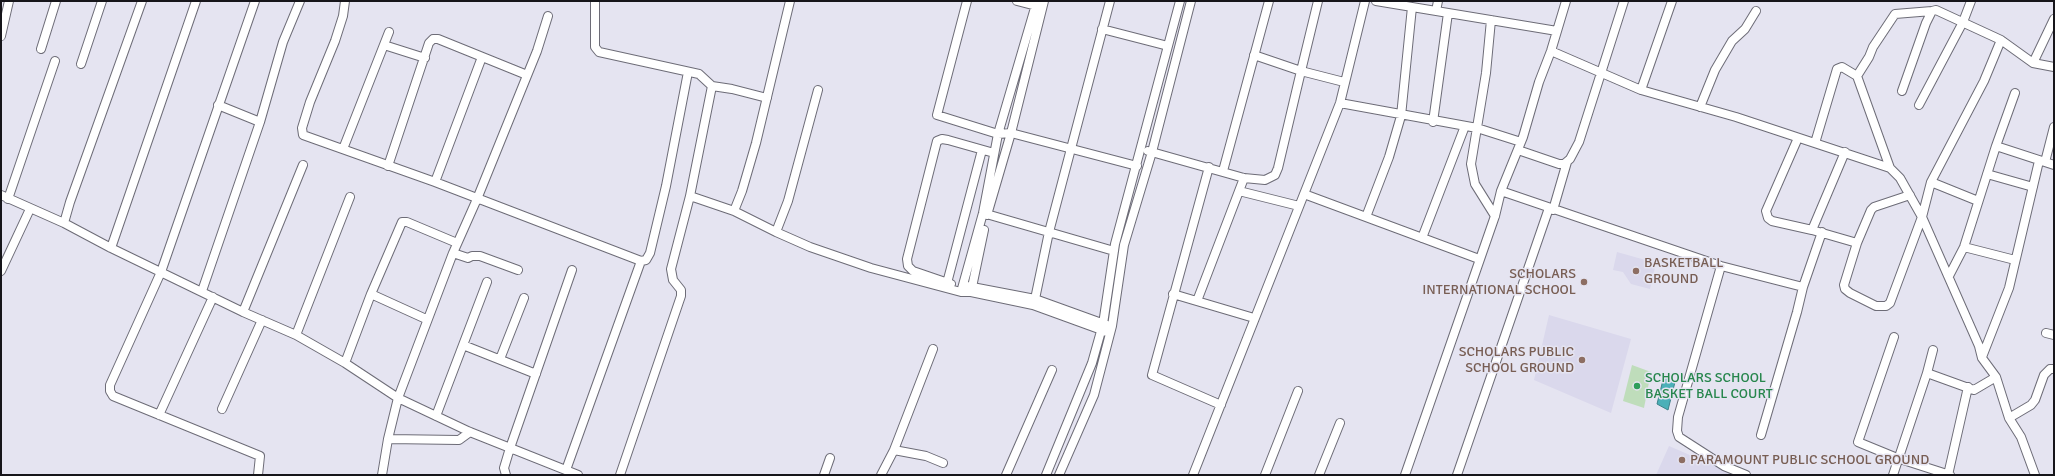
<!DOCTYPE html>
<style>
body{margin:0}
#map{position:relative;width:2055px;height:476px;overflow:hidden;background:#e5e4f1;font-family:Signika,sans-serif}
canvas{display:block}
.frame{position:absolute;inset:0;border:2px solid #16151a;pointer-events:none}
</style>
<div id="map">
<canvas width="2055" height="476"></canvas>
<div class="frame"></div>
</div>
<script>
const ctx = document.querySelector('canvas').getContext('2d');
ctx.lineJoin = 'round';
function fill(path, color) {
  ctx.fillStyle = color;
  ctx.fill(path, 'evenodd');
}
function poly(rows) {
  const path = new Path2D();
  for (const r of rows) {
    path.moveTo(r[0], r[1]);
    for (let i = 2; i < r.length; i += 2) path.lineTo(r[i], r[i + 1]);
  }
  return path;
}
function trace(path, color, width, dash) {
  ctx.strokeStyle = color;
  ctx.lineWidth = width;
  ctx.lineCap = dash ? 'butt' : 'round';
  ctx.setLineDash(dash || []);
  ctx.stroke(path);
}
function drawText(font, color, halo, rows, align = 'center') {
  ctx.font = font + ' Signika,sans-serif';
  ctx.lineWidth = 3;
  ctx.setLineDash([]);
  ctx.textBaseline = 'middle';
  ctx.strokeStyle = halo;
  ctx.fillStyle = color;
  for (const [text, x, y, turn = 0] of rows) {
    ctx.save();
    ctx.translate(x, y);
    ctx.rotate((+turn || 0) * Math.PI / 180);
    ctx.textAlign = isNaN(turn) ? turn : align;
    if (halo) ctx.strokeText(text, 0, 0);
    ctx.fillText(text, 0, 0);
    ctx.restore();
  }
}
fill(poly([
 [1617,252,1656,263,1650,289,1631,284,1623,272,1613,270],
 [1549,315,1631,339,1611,413,1534,380],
 [1669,446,1736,475,1656,475]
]), '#dad8ec');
fill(poly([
 [1632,365,1651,372,1644,408,1623,401]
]), '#bfddbb');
const water = poly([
 [1664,376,1675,382,1668,410,1657,404,1664,376]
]);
fill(water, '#4bb0b8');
trace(water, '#3b8289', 1);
const street = poly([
 [255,1,161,272,110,385,110,391,113,396,260,456,258,475],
 [345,1,343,16,335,41,310,102,302,128,303,135,435,182,641,261,646,260,650,253,666,186,688,72],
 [595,1,595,47,599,52,699,74,712,86,690,196],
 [967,1,937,115,998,134,1011,133,1137,166],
 [1017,1,1040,7],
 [1318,1,1301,71,1344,82],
 [1376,1,1557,31],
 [1436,11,1438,1],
 [548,16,537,51,477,199,453,253,398,398,470,432,578,475],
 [1491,20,1486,73,1471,164,1475,184,1495,216],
 [1102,29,1168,46],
 [1,36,9,1],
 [384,45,425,58],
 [41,49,56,1],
 [1551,51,1641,90,1736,117,1890,168,1900,178,1922,217,1979,346,1982,358,1996,377,2009,418,2021,437,2035,475],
 [2033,63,2054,19],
 [81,64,102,1],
 [1857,76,1869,57,1873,47,1895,14,1932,11],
 [712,86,732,89,767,98],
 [1641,90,1672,1],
 [1902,91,1926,23,1932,11,1936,10,2001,40,2033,63,2054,67],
 [1340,103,1477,128,1521,142],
 [218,105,260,122],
 [1919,105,1963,22,1971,1],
 [1700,107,1715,70,1732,41,1745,29,1756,11],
 [1433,122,1448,13],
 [1798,138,1766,211,1768,218,1772,221,1812,230],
 [1815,143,1837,69,1842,67,1857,76,1890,168],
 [1996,146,2015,93],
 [343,149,389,32],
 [1518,150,1559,164,1564,164,1570,159,1579,142,1624,1],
 [1148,151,1244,178,1265,180,1275,175,1278,168,1301,71,1254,55],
 [1845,152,1812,230,1857,243],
 [2045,162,2054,127],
 [388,166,429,43,433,39,438,39,527,75],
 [1209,167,1152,375,1221,405],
 [1223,171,1269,1],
 [1987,174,2033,187],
 [435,182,482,57],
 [1931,182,1978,201],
 [1239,191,1299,206],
 [1501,191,1721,266,1803,287,1822,232],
 [1304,194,1479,259],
 [1,195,64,223,111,248,243,312,296,335,345,363,398,398,388,439,382,475],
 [1910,195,1874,207,1871,210,1857,243,1844,285,1845,289,1850,293,1876,306,1886,306,1890,303,1922,217,1931,182,1984,81,2001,40],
 [8,199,55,61],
 [1553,210,1567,162],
 [734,211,742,191,756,143,790,1],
 [983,213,1114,251],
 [987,215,1011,133,1044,1],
 [1366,217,1389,157,1401,116,1412,7],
 [64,223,70,202,142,1],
 [776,232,788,201,818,90],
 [1422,238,1465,126],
 [1964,247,2015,260],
 [111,248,196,1],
 [453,253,468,258,472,256,480,256,518,270],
 [1721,266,1678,417,1677,431,1679,437,1724,466,1746,475],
 [1,271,30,209],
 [1949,276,1964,247,1996,146,2054,165],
 [947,283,982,150],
 [951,284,913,271,908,266,907,259,937,141,942,139,948,140,994,153],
 [967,286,1035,299,1107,325],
 [202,291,260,122,283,42,300,1],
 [961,292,983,213,998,134,1037,1],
 [971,292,984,230],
 [371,294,426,319],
 [1173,294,1254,318],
 [1035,299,1049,232,1110,1],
 [1197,301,1244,178],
 [243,312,303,165],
 [2046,333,2054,335],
 [296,335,350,197],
 [1894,337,1858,442,1897,458,1950,475],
 [463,345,536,374],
 [1982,357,2009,288,2039,161],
 [500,359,524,298],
 [345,363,371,294,402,222,407,222,457,243],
 [1927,373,1974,390,1996,377],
 [222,409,262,320],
 [159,415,213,297],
 [436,416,487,282],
 [2009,418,2031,405,2035,400,2044,375,2050,369,2054,369],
 [1761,435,1797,312,1803,287],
 [388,439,459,440,470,432],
 [894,450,933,349],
 [566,470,641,261],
 [506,475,504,468,510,448,572,270],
 [620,475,681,296,681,290,673,280,671,269,690,196,734,211,776,232,810,247,871,268,961,292,971,292,1033,305,1110,333],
 [824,475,830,458],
 [881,475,894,450,926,456,943,463],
 [1006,475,1052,370],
 [1046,475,1092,363,1103,324,1115,244,1180,1],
 [1059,475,1094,395,1112,326,1124,245,1152,152,1191,1],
 [1193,475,1340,103,1365,1],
 [1265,475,1298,391],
 [1319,475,1340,423],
 [1405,475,1495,216,1501,191,1523,137,1539,82,1551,51,1566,1],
 [1457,475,1549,208],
 [1893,475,1927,373,1933,350],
 [1948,475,1968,387]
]);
trace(street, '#6d6c77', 10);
trace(street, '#fff', 8);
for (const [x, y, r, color] of [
 [1636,271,4,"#8d6e63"],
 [1584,282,4,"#8d6e63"],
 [1582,360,4,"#8d6e63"],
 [1637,386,4,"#2e9e5b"],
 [1682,460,4,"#8d6e63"]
]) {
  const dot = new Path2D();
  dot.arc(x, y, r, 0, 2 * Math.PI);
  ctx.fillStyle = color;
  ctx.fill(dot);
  trace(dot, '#e5e4f1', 1.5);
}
drawText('14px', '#785e54', '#e5e4f1', [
 ["BASKETBALL",1644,263],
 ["GROUND",1644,279],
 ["SCHOLARS",1576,274,"right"],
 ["INTERNATIONAL SCHOOL",1576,290,"right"],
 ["SCHOLARS PUBLIC",1574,352,"right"],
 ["SCHOOL GROUND",1574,368,"right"],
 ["PARAMOUNT PUBLIC SCHOOL GROUND",1690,460]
], 'left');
drawText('14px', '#27864d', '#e5e4f1', [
 ["SCHOLARS SCHOOL",1645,378],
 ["BASKET BALL COURT",1645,394]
], 'left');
</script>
